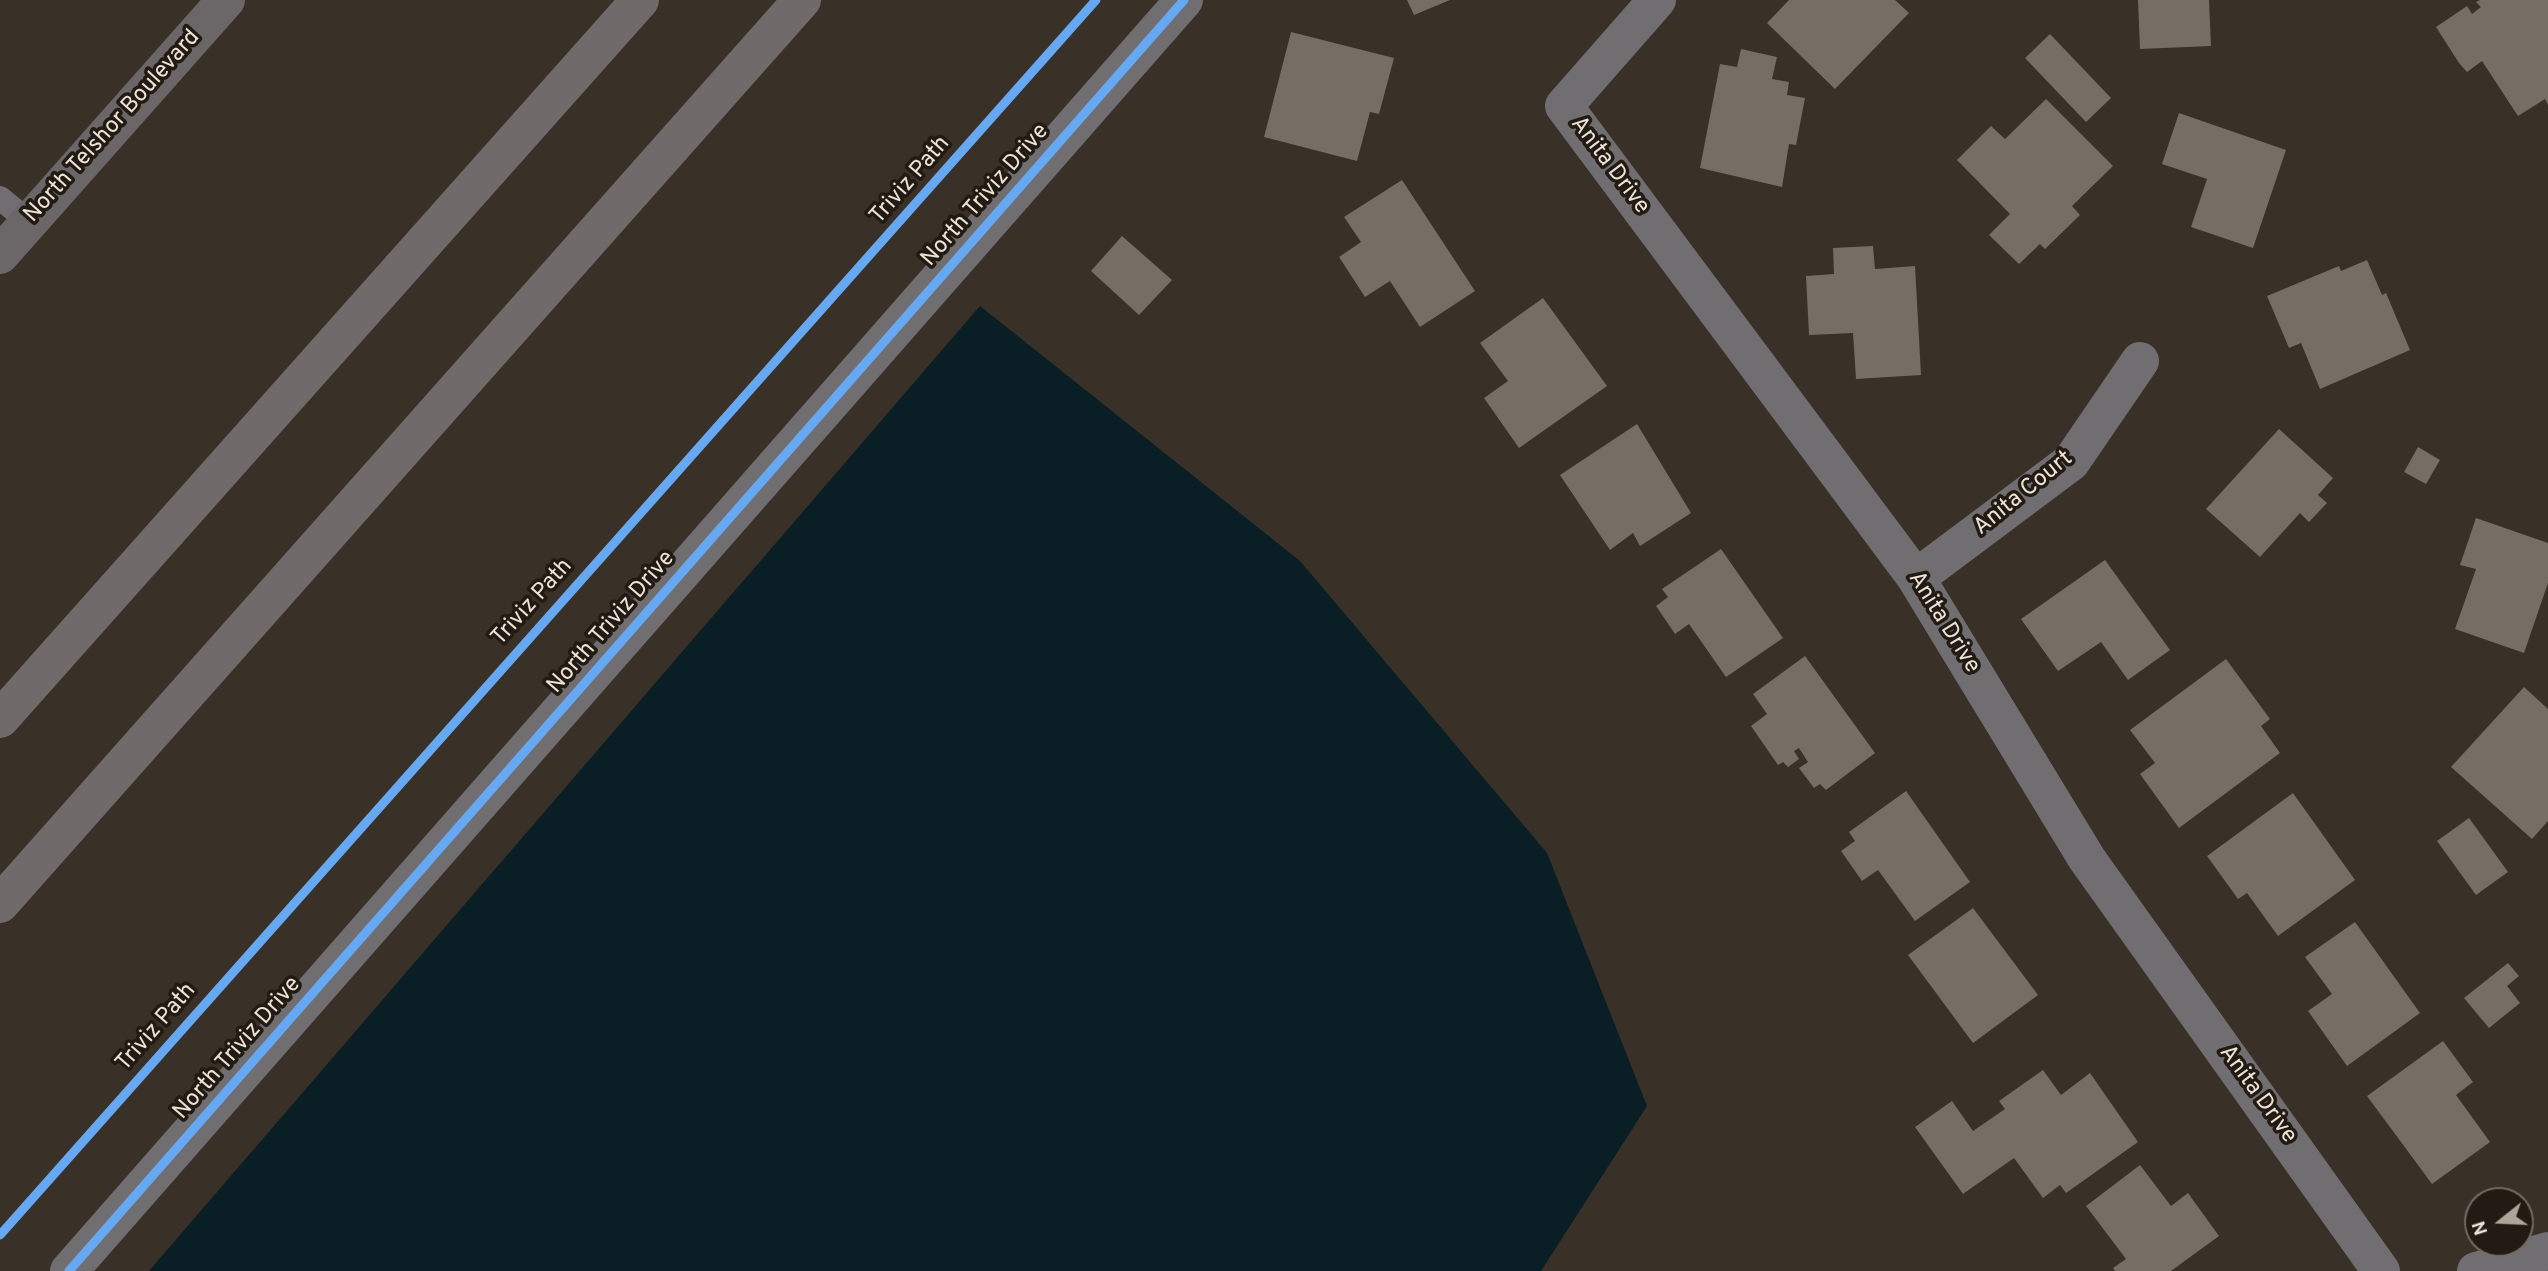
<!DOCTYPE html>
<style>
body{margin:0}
#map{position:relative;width:2548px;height:1271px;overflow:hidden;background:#393027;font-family:Overpass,sans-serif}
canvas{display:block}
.north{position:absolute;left:2464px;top:1187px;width:70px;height:70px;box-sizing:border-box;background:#221b13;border:2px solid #736b62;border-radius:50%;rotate:252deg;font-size:19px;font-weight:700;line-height:28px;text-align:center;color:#ede3d8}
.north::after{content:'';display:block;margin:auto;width:24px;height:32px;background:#aea49a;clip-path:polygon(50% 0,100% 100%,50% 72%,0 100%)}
</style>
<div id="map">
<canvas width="2548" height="1271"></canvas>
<div class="north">N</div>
</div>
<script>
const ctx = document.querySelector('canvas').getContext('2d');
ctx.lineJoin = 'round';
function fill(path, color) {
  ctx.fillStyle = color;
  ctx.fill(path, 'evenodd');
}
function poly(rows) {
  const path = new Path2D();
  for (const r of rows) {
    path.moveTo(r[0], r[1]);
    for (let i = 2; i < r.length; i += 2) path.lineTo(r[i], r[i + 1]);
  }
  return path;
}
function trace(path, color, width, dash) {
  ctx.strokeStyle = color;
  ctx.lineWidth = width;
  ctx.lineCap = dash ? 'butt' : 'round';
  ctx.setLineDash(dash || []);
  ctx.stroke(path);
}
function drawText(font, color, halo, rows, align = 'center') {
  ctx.font = font + ' Overpass,sans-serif';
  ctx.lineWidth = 7;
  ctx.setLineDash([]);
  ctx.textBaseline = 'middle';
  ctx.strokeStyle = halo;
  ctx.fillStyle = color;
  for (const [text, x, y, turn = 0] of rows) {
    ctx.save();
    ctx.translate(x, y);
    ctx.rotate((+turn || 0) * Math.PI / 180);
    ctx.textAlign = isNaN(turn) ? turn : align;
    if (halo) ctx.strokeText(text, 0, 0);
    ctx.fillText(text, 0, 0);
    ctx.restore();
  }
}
fill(poly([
 [980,306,1300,561,1547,853,1647,1106,1541,1271,149,1271]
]), '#091e25');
fill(poly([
 [1407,0,1450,0,1414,15],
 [1789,0,1895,0,1909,13,1835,89,1767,23],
 [2138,0,2209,0,2211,46,2140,49],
 [2480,0,2548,0,2548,105,2545,99,2518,116,2482,61,2467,72,2459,63,2436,27,2467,6,2472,14,2481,7,2476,2],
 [1291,32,1394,58,1379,114,1370,112,1357,161,1264,137],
 [2050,34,2111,98,2086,122,2025,58],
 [1741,49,1777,57,1772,79,1789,82,1787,95,1805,98,1796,145,1789,144,1782,187,1700,168,1720,64,1737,67],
 [2046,99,2113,166,2072,206,2080,215,2045,249,2040,244,2019,264,1989,235,2010,214,1957,160,1991,126,2005,139],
 [2179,113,2286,150,2253,248,2191,227,2207,179,2162,164],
 [1402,180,1475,291,1420,327,1390,281,1365,297,1339,257,1361,242,1344,217],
 [1122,236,1172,280,1139,315,1091,271],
 [1873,246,1875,269,1915,266,1921,375,1856,379,1853,333,1809,335,1806,276,1834,274,1833,248],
 [2367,260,2382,295,2386,293,2410,350,2320,389,2301,343,2289,348,2267,296,2339,266,2341,271],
 [1543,298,1607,386,1519,448,1484,398,1508,381,1480,343],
 [1637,424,1691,513,1640,546,1633,533,1610,550,1560,475],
 [2279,429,2333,478,2318,495,2327,503,2309,522,2300,513,2260,557,2206,509],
 [2418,447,2440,460,2426,484,2404,472],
 [2476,518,2548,543,2548,583,2524,653,2455,629,2476,569,2460,565],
 [1721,549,1783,638,1726,677,1689,624,1675,634,1656,606,1668,597,1662,589],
 [2105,560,2170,650,2128,680,2101,642,2058,671,2021,619],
 [1805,656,1875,753,1826,790,1820,784,1814,788,1799,768,1808,762,1799,748,1794,751,1799,759,1788,767,1783,762,1778,765,1751,726,1767,714,1753,694],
 [2226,659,2270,719,2261,726,2280,753,2179,828,2140,774,2155,763,2130,730],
 [2524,687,2548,709,2548,821,2532,839,2451,767],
 [1906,791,1970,882,1915,921,1878,870,1862,881,1841,851,1855,841,1849,832],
 [2293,793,2355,880,2278,936,2247,893,2238,899,2207,856],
 [2469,818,2508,872,2476,895,2437,841],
 [1973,908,2038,995,1973,1043,1908,955],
 [2355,922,2420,1013,2347,1066,2308,1011,2332,994,2305,957],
 [2508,963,2519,976,2507,986,2520,1003,2489,1028,2464,998],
 [2443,1041,2473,1082,2456,1095,2490,1142,2432,1184,2367,1096],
 [2043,1070,2061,1095,2090,1073,2138,1142,2066,1193,2060,1185,2043,1198,2014,1158,1963,1194,1915,1127,1952,1101,1973,1131,2005,1109,1999,1101],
 [2140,1165,2171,1206,2188,1193,2219,1236,2171,1271,2115,1271,2113,1268,2126,1259,2086,1206]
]), '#746e65');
trace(poly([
 [0,198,29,222]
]), '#716e71', 24);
trace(poly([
 [1657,0,1564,106,1916,578,2087,859,2381,1271],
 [1916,578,2071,462,2140,361],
 [2476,1271,2548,1251]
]), '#716e71', 38);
trace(poly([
 [69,1271,1184,0]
]), '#716e71', 38);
trace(poly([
 [0,255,226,0]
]), '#6b6667', 38);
trace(poly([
 [0,719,640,0],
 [0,904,802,0]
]), '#706a6a', 38);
trace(poly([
 [0,1235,1096,0],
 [69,1271,1184,0]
]), '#66a8f1', 9);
drawText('23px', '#ede3d8', '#221b13', [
 ["North Telshor Boulevard",113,127,-48],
 ["Anita Drive",1609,166,53],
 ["Triviz Path",911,181,-49],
 ["North Triviz Drive",986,196,-49],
 ["Anita Court",2024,494,-39],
 ["Triviz Path",533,603,-48],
 ["North Triviz Drive",612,623,-49],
 ["Anita Drive",1943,623,58],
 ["Triviz Path",157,1028,-49],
 ["North Triviz Drive",238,1049,-49],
 ["Anita Drive",2257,1095,54]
]);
</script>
